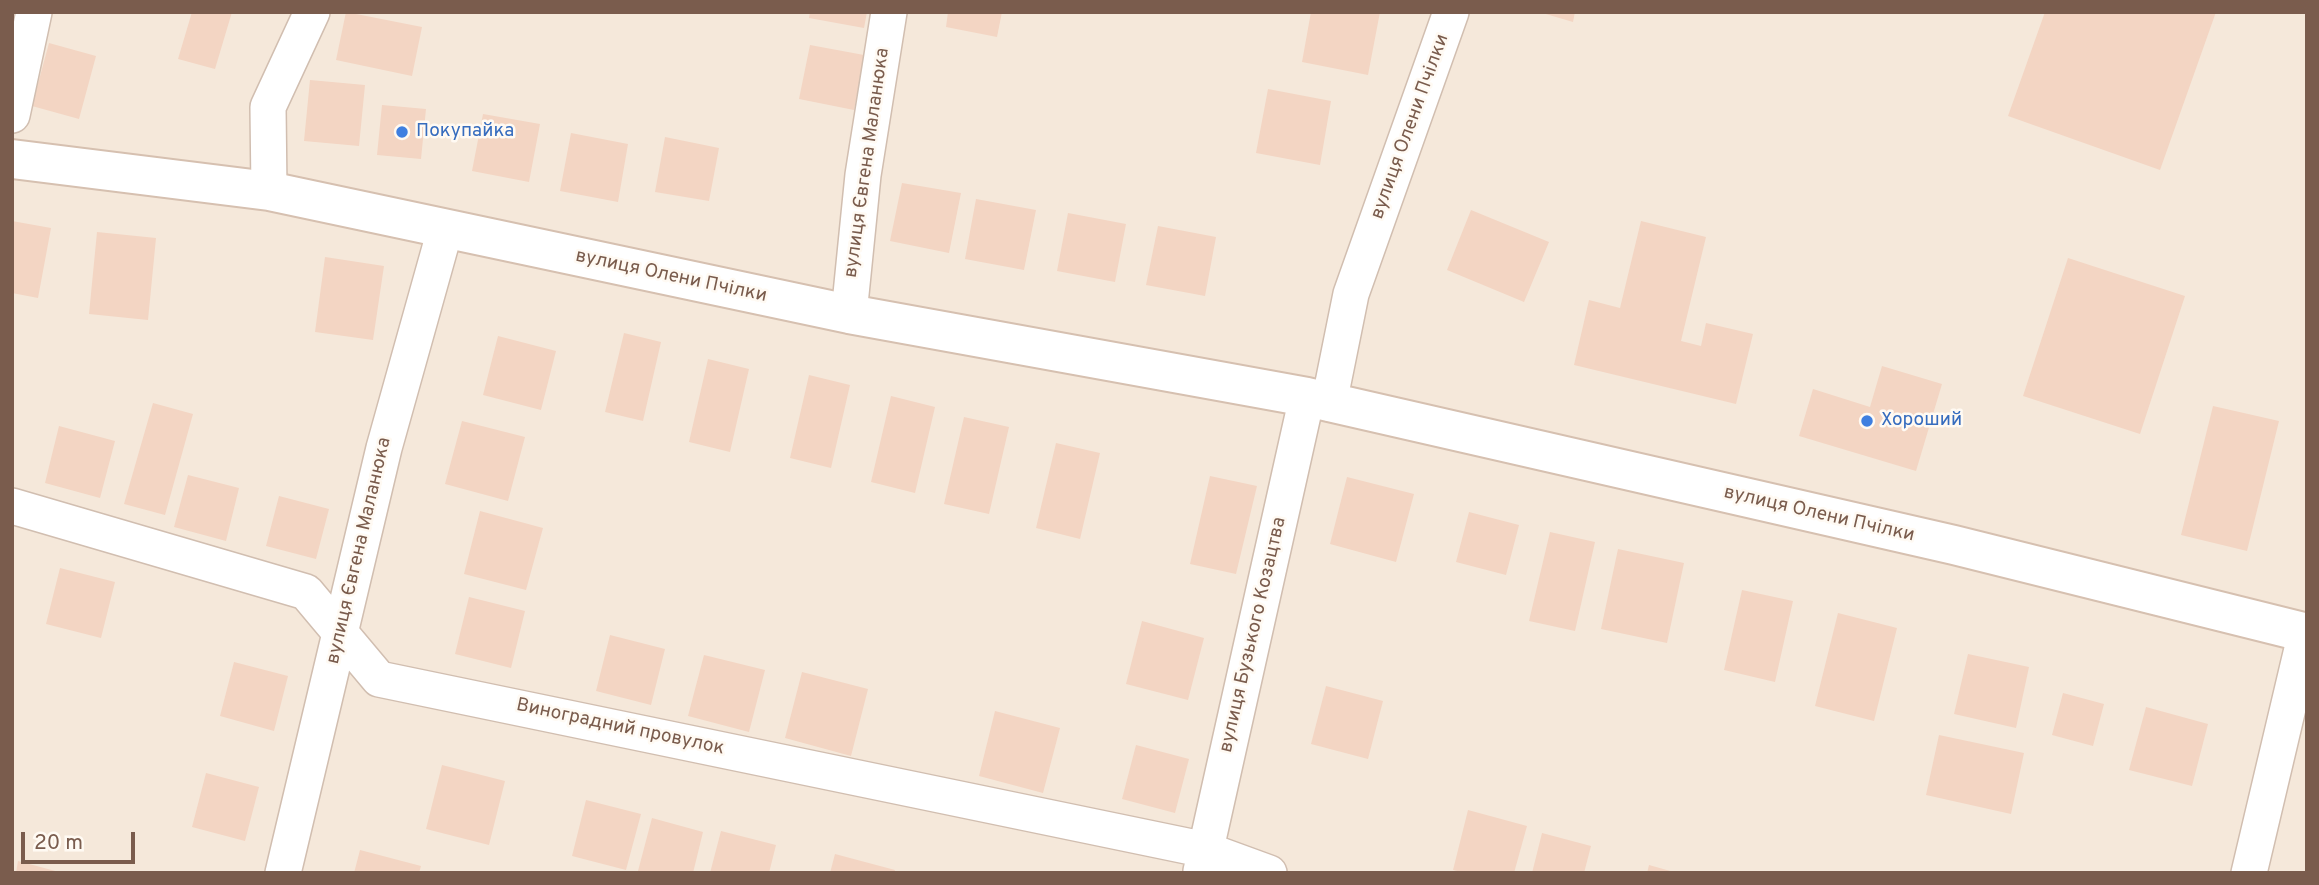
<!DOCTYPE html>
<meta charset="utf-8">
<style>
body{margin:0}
#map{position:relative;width:2319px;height:885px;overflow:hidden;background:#fdf6ec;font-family:Overpass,sans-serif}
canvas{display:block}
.frame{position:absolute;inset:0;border:14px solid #7a5c4d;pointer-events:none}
.scale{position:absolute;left:21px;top:832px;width:114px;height:32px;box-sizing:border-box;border:4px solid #7a5c4d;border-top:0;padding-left:9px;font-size:21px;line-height:24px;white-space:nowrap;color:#7a5c4d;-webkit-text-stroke:5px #fffaf3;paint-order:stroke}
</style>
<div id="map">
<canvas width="2319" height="885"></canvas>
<div class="frame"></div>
<div class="scale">20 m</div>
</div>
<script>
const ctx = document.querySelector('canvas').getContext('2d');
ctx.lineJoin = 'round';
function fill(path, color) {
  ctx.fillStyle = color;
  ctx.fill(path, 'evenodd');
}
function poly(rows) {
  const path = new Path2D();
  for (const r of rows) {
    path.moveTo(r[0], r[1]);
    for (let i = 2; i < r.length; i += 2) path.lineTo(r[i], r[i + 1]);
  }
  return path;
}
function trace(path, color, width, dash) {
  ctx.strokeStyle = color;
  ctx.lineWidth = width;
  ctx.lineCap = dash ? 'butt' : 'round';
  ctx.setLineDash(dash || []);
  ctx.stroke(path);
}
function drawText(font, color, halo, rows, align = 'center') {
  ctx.font = font + ' Overpass,sans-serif';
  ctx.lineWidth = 5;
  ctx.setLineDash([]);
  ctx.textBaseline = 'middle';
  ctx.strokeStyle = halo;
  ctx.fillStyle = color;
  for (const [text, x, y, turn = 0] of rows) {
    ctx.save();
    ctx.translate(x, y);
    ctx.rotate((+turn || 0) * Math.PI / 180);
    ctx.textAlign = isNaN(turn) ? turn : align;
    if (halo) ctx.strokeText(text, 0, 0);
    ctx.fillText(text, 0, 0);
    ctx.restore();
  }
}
fill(poly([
 [12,12,2307,12,2307,873,12,873]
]), '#f5e8da');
fill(poly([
 [192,12,232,12,215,69,178,59],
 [346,12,422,27,412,76,336,60],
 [810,12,867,12,864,28,809,18],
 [948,12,1002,12,997,37,946,27],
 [1311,12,1380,12,1368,75,1302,62],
 [1539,12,1575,12,1573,22],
 [2045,12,2216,12,2160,170,2008,116],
 [49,43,96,56,79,119,32,106],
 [810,45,864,55,854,110,799,99],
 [310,80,365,85,359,146,304,141],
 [1268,89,1331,101,1320,165,1256,153],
 [382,105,426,109,421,159,377,155],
 [483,114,540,124,529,182,472,171],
 [571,133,628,144,618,202,560,191],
 [665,137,719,148,709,201,655,192],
 [902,183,961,193,949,253,890,241],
 [976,199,1036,210,1024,270,965,259],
 [1471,210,1549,242,1524,302,1447,270],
 [1068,213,1126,224,1115,282,1057,271],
 [12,221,51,228,38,298,12,293],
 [1641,221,1706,237,1681,341,1701,346,1706,323,1753,334,1736,404,1574,365,1589,300,1620,308],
 [1158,226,1216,237,1205,296,1146,285],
 [97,232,156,238,148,320,89,314],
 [325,257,384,266,373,340,315,332],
 [2068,258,2185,296,2140,434,2023,396],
 [624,333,661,342,643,421,605,412],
 [498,336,556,351,541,410,483,395],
 [708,359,749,369,730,452,689,442],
 [1882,366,1942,384,1916,471,1799,436,1813,389,1870,407],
 [809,375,850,385,831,468,790,458],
 [891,396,935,407,915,493,871,482],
 [153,403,193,414,165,515,124,504],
 [2213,406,2279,421,2247,551,2181,535],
 [964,417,1009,427,989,514,944,504],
 [462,421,525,437,508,501,445,484],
 [59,426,115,441,100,498,45,483],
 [1056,443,1100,453,1080,539,1036,528],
 [188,475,239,488,226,541,174,527],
 [1210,476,1257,486,1236,574,1190,564],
 [1347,477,1414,494,1396,562,1330,544],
 [279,496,329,509,316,559,266,546],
 [480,511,543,528,526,590,464,574],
 [1469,512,1519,525,1506,575,1456,562],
 [1550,532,1595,542,1575,631,1529,621],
 [1618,549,1684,563,1667,643,1601,629],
 [60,568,115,582,101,638,46,624],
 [1742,590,1793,601,1775,682,1724,670],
 [469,597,525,611,511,668,455,654],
 [1838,613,1897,628,1874,721,1815,706],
 [1142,621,1204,638,1188,700,1126,684],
 [610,635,665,649,651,705,596,691],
 [1968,654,2029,667,2016,728,1954,714],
 [704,655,765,670,749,732,688,716],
 [234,662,288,676,274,731,220,716],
 [802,672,868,689,851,756,785,738],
 [1326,686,1383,701,1368,759,1311,744],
 [2063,693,2104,704,2093,746,2052,735],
 [2146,707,2208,724,2192,786,2129,770],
 [995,711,1060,728,1043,793,979,776],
 [1939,735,2024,753,2011,814,1926,795],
 [1136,745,1189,759,1175,813,1122,799],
 [442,765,505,781,489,845,426,829],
 [206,773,259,787,245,841,192,827],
 [586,800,641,814,626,870,572,856],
 [1468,810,1527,826,1514,873,1465,873,1453,870],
 [652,818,703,832,693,873,638,871],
 [721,831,776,845,769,873,710,873],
 [1542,833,1591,846,1584,873,1532,873],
 [360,850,421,866,419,873,354,873],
 [835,854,895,870,894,873,830,873],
 [18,861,59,872,59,873,16,873],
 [1649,865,1674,872,1674,873,1647,873]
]), '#f3d5c3');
const street = poly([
 [12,115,34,12],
 [269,191,268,107,312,12],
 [849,314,863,175,889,12],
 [1329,403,1351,294,1451,12],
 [12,506,306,592,379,679,1206,850,1269,873],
 [1201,871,1307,397],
 [283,873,384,448,445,230],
 [2249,873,2306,632]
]);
const secondary = poly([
 [12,159,269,191,849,314,1307,397,1954,545,2307,633]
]);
trace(street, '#d1beb0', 38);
trace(secondary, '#d6c0b0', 42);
trace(street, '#fff', 35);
trace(secondary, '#fff', 38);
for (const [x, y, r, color] of [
 [402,132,7,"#3f7fe0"],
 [1867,421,7,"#3f7fe0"]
]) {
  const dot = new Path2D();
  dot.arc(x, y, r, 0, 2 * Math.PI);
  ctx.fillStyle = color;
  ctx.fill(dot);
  trace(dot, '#fffaf3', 2.5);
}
drawText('19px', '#7a5c4d', '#fffaf3', [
 ["вулиця Олени Пчілки",1411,127,-70],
 ["вулиця Євгена Маланюка",868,163,-82],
 ["вулиця Олени Пчілки",671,277,12],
 ["вулиця Олени Пчілки",1819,515,13],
 ["вулиця Євгена Маланюка",360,551,-77],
 ["вулиця Бузького Козацтва",1254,635,-77],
 ["Виноградний провулок",620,728,12]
]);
drawText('19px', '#366cbe', '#fffaf3', [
 ["Покупайка",416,132],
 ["Хороший",1881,421]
], 'left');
</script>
